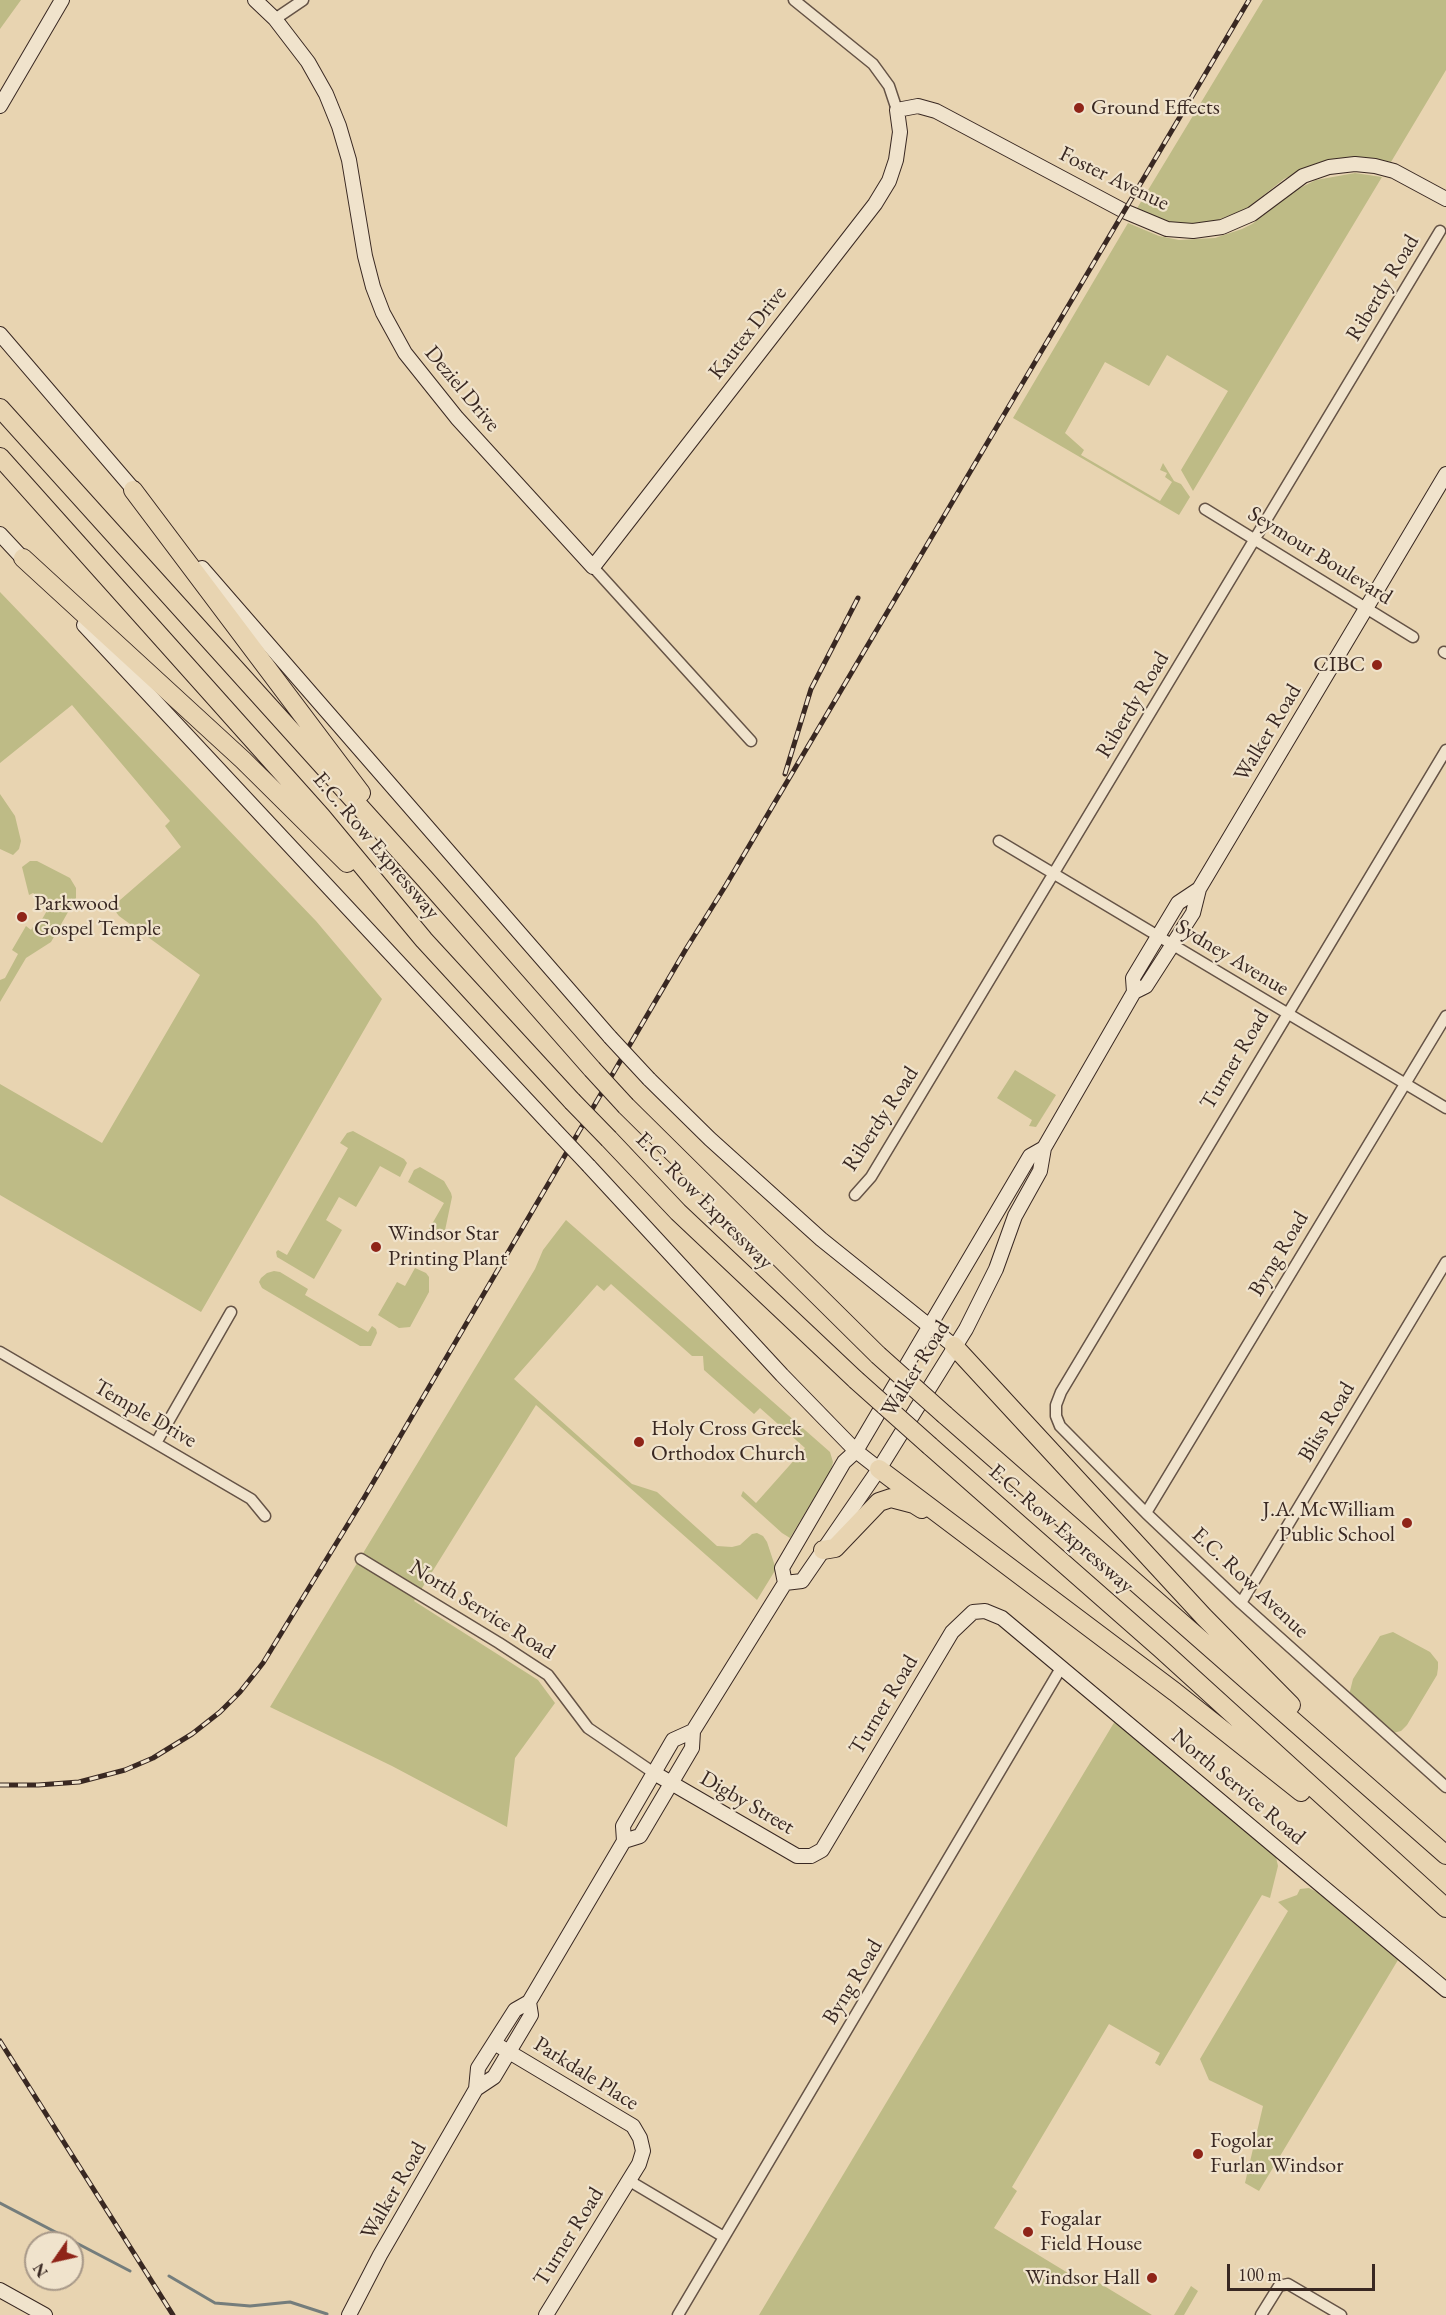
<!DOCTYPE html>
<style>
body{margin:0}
#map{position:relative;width:1446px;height:2315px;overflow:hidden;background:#e8d4b1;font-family:"EB Garamond",serif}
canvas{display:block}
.north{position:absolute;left:24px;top:2231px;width:60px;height:60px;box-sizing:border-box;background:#f0e3cc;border:2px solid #a79888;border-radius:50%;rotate:236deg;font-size:16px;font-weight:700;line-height:24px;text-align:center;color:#392822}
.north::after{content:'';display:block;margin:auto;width:21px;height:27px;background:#8f2418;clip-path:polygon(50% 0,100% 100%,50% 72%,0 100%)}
.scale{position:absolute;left:1227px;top:2264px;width:148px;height:27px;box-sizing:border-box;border:3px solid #392822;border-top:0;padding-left:8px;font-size:18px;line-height:21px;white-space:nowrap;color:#392822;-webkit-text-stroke:4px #f0e3cc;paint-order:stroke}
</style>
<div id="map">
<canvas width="1446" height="2315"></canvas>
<div class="north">N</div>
<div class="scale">100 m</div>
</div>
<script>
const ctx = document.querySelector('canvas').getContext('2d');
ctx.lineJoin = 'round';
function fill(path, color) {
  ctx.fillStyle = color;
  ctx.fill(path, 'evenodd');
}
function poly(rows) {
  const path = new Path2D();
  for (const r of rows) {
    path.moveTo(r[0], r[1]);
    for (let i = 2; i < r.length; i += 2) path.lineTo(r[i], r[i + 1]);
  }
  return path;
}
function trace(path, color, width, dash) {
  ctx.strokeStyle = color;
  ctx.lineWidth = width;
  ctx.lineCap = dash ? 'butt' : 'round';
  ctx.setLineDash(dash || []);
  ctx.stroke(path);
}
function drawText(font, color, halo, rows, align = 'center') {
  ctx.font = font + ' "EB Garamond",serif';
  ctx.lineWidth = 4.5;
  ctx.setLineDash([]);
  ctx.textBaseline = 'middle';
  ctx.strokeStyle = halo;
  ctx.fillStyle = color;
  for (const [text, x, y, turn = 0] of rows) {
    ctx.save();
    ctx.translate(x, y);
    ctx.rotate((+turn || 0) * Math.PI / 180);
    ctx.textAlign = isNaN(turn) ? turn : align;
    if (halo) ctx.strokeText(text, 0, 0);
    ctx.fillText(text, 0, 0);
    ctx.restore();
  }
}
fill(poly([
 [0,0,21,0,0,29],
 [1263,0,1446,0,1446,70,1391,162,1354,157,1317,163,1284,179,1246,209,1215,221,1197,224,1167,222,1136,210],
 [1355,173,1382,177,1193,491,1181,470,1228,391,1167,355,1149,386,1105,362,1065,433,1084,450,1081,455,1160,501,1172,482,1165,477,1167,473,1160,470,1163,463,1174,481,1181,484,1190,497,1179,515,1013,418,1128,223,1159,236,1179,240,1215,238,1242,229,1252,224,1298,189,1316,180],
 [0,592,316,921,382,999,201,1312,0,1195,0,1084,102,1143,200,975,119,916,112,907,181,847,165,826,170,821,72,705,0,763],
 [0,794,15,816,21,841,19,849,13,855,0,849],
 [30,861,37,861,70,878,76,888,76,898,51,942,26,958,0,1002,0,980,5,978,18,954,12,950,26,926,31,930,34,925,38,926,48,909,43,907,46,901,33,893,29,895,22,867],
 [1015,1070,1056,1095,1036,1127,1029,1126,1032,1120,997,1098],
 [353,1131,404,1159,407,1163,400,1177,380,1166,356,1207,339,1197,326,1220,342,1230,314,1279,277,1257,276,1252,278,1250,287,1255,348,1148,340,1143,347,1133],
 [420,1167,444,1181,451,1193,452,1197,443,1240,428,1231,444,1203,408,1182,414,1170],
 [566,1220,830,1452,833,1462,831,1470,790,1538,782,1533,741,1496,743,1491,756,1503,805,1448,760,1408,754,1414,704,1370,703,1356,692,1356,611,1284,604,1291,597,1285,514,1379,632,1484,657,1492,717,1546,732,1547,740,1545,752,1534,757,1533,763,1536,767,1542,776,1569,757,1600,536,1405,414,1601,538,1680,555,1703,515,1758,507,1827,392,1766,270,1707,535,1269,543,1250],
 [415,1268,426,1273,429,1277,429,1292,410,1327,399,1328,378,1315,397,1282,405,1286],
 [274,1271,280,1272,308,1289,305,1295,368,1332,372,1326,376,1329,377,1333,371,1346,360,1346,262,1288,259,1282,261,1278,267,1273],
 [1393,1632,1430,1652,1438,1662,1438,1668,1437,1675,1407,1725,1401,1731,1393,1733,1350,1694,1350,1691,1353,1679,1377,1641,1380,1636],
 [1115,1721,1276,1857,1278,1866,1270,1898,1262,1895,1160,2066,1155,2063,1160,2053,1109,2024,1012,2187,1017,2191,994,2228,1091,2287,1096,2281,1152,2315,759,2315],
 [1309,1888,1317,1892,1398,1960,1259,2191,1245,2183,1263,2106,1209,2080,1200,2059,1288,1911,1278,1902,1297,1895,1300,1889],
 [1191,2286,1198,2291,1184,2315,1174,2315]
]), '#bebb86');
trace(poly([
 [0,2203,130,2271],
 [169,2276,215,2303,250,2306,290,2302,327,2314]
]), '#747d7c', 3);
const street = poly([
 [794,0,873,64,889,86,897,110],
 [275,19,303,0],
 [1205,509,1413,637],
 [593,567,751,741],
 [1444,652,1446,653],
 [1446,750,1061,1392,1056,1405,1056,1416,1060,1426,1146,1513,1241,1603,1446,1787],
 [999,841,1446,1108],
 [855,1195,871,1177,1440,231],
 [0,1352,251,1499,265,1516],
 [156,1443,231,1312],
 [1146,1513,1446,1016],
 [361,1559,499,1643,548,1675,588,1728,654,1773],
 [1241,1603,1446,1262],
 [628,2180,724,2237],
 [678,2315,1061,1668],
 [1261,2315,1279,2286,1288,2284,1341,2315]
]);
const secondary = poly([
 [255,0,275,19,308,62,326,94,339,126,349,160,365,256,373,287,383,313,405,353,457,418,593,567,875,204,889,181,896,160,900,132,897,110,918,106,936,111,1124,211,1167,229,1193,231,1222,227,1252,214,1303,176,1329,167,1355,164,1375,166,1394,171,1446,199],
 [0,106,62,0],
 [0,334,140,497],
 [0,534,28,564],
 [202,568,610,1037],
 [84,625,553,1128],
 [1134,992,1146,986,1193,913,1199,889,1446,474],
 [649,1079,710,1139,821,1239,954,1346],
 [589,1166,782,1375,856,1451,879,1469],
 [785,1583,802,1581,879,1469,966,1329,996,1269,1015,1216,1040,1171,1044,1148,1134,992,1133,978,1178,903,1199,889],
 [654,1773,797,1856,811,1856,822,1850,952,1632,973,1612,985,1611,1002,1618,1446,1990],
 [624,1841,640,1836,692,1748,693,1731,785,1583,782,1568,844,1462,856,1451,1030,1156,1044,1148],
 [494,2043,633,2126,640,2138,643,2151,639,2164,546,2315],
 [476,2089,494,2077,531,2015,529,2002],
 [0,2290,45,2315],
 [349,2315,380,2255,476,2089,478,2068,515,2010,529,2002,624,1841,623,1826,673,1740,693,1731]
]);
const highway = poly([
 [0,408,425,879,592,1069],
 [0,457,321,816,424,940,572,1101],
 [133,490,361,793],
 [23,558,243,760,347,863],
 [626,1106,878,1355],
 [609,1139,678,1212,856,1380],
 [954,1346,1204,1617,1291,1705],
 [945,1415,1446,1855],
 [930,1446,1161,1649,1446,1908],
 [879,1469,1175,1692,1301,1792],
 [823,1550,835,1548,879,1502,891,1498,914,1504,922,1509]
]);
trace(street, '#655346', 13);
trace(secondary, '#392822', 16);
trace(highway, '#392822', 20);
trace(street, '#f0e3cc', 10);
trace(secondary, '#f0e3cc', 14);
trace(highway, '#e8d4b1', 18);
const rail = poly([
 [785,774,811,689,858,598],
 [0,1785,38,1785,79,1782,125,1770,153,1758,192,1734,220,1712,240,1692,263,1663,364,1498,686,949,726,885,1249,0],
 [0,2041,173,2315]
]);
trace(rail, '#392822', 5);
trace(rail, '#f0e3cc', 3, [9]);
const secondaryBridge = poly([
 [610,1037,649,1079],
 [553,1128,589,1166]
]);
const highwayBridge = poly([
 [592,1069,626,1106],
 [572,1101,609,1139],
 [878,1355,945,1415],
 [856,1380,930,1446]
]);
trace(secondaryBridge, '#392822', 16, []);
trace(highwayBridge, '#392822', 20, []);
trace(secondaryBridge, '#f0e3cc', 14);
trace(highwayBridge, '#e8d4b1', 18);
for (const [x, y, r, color] of [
 [1079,108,6,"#8f2418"],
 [1377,665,6,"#8f2418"],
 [22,917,6,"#8f2418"],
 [376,1247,6,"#8f2418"],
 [639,1442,6,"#8f2418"],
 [1407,1523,6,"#8f2418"],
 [1198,2154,6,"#8f2418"],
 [1028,2232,6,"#8f2418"],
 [1152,2278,6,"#8f2418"]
]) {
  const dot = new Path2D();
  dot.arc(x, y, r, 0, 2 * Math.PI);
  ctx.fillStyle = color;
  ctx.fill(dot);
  trace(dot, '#f0e3cc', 2);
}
drawText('22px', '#392822', '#f0e3cc', [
 ["Ground Effects",1091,108],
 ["CIBC",1365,665,"right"],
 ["Parkwood",34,904],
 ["Gospel Temple",34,929],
 ["Windsor Star",388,1234],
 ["Printing Plant",388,1259],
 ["Holy Cross Greek",651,1429],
 ["Orthodox Church",651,1454],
 ["J.A. McWilliam",1395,1510,"right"],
 ["Public School",1395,1535,"right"],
 ["Fogolar",1210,2141],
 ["Furlan Windsor",1210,2166],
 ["Fogalar",1040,2219],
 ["Field House",1040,2244],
 ["Windsor Hall",1140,2278,"right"]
], 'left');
drawText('22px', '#392822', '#f0e3cc', [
 ["Foster Avenue",1114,179,26],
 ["Riberdy Road",1383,288,-59],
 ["Kautex Drive",748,333,-52],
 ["Deziel Drive",462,389,50],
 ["Seymour Boulevard",1320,556,32],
 ["Riberdy Road",1133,705,-59],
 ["Walker Road",1268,733,-59],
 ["E.C. Row Expressway",376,846,50],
 ["Sydney Avenue",1232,958,31],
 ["Turner Road",1235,1060,-59],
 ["Riberdy Road",881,1119,-57],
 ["E.C. Row Expressway",704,1201,45],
 ["Byng Road",1279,1254,-59],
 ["Walker Road",916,1369,-58],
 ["Temple Drive",145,1414,30],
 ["Bliss Road",1327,1422,-59],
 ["E.C. Row Expressway",1061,1529,41],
 ["E.C. Row Avenue",1250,1583,43],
 ["North Service Road",482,1610,32],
 ["Turner Road",884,1705,-59],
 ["North Service Road",1238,1787,40],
 ["Digby Street",747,1803,30],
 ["Byng Road",853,1982,-59],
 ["Parkdale Place",586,2074,32],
 ["Walker Road",394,2191,-60],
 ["Turner Road",569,2237,-58]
]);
</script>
